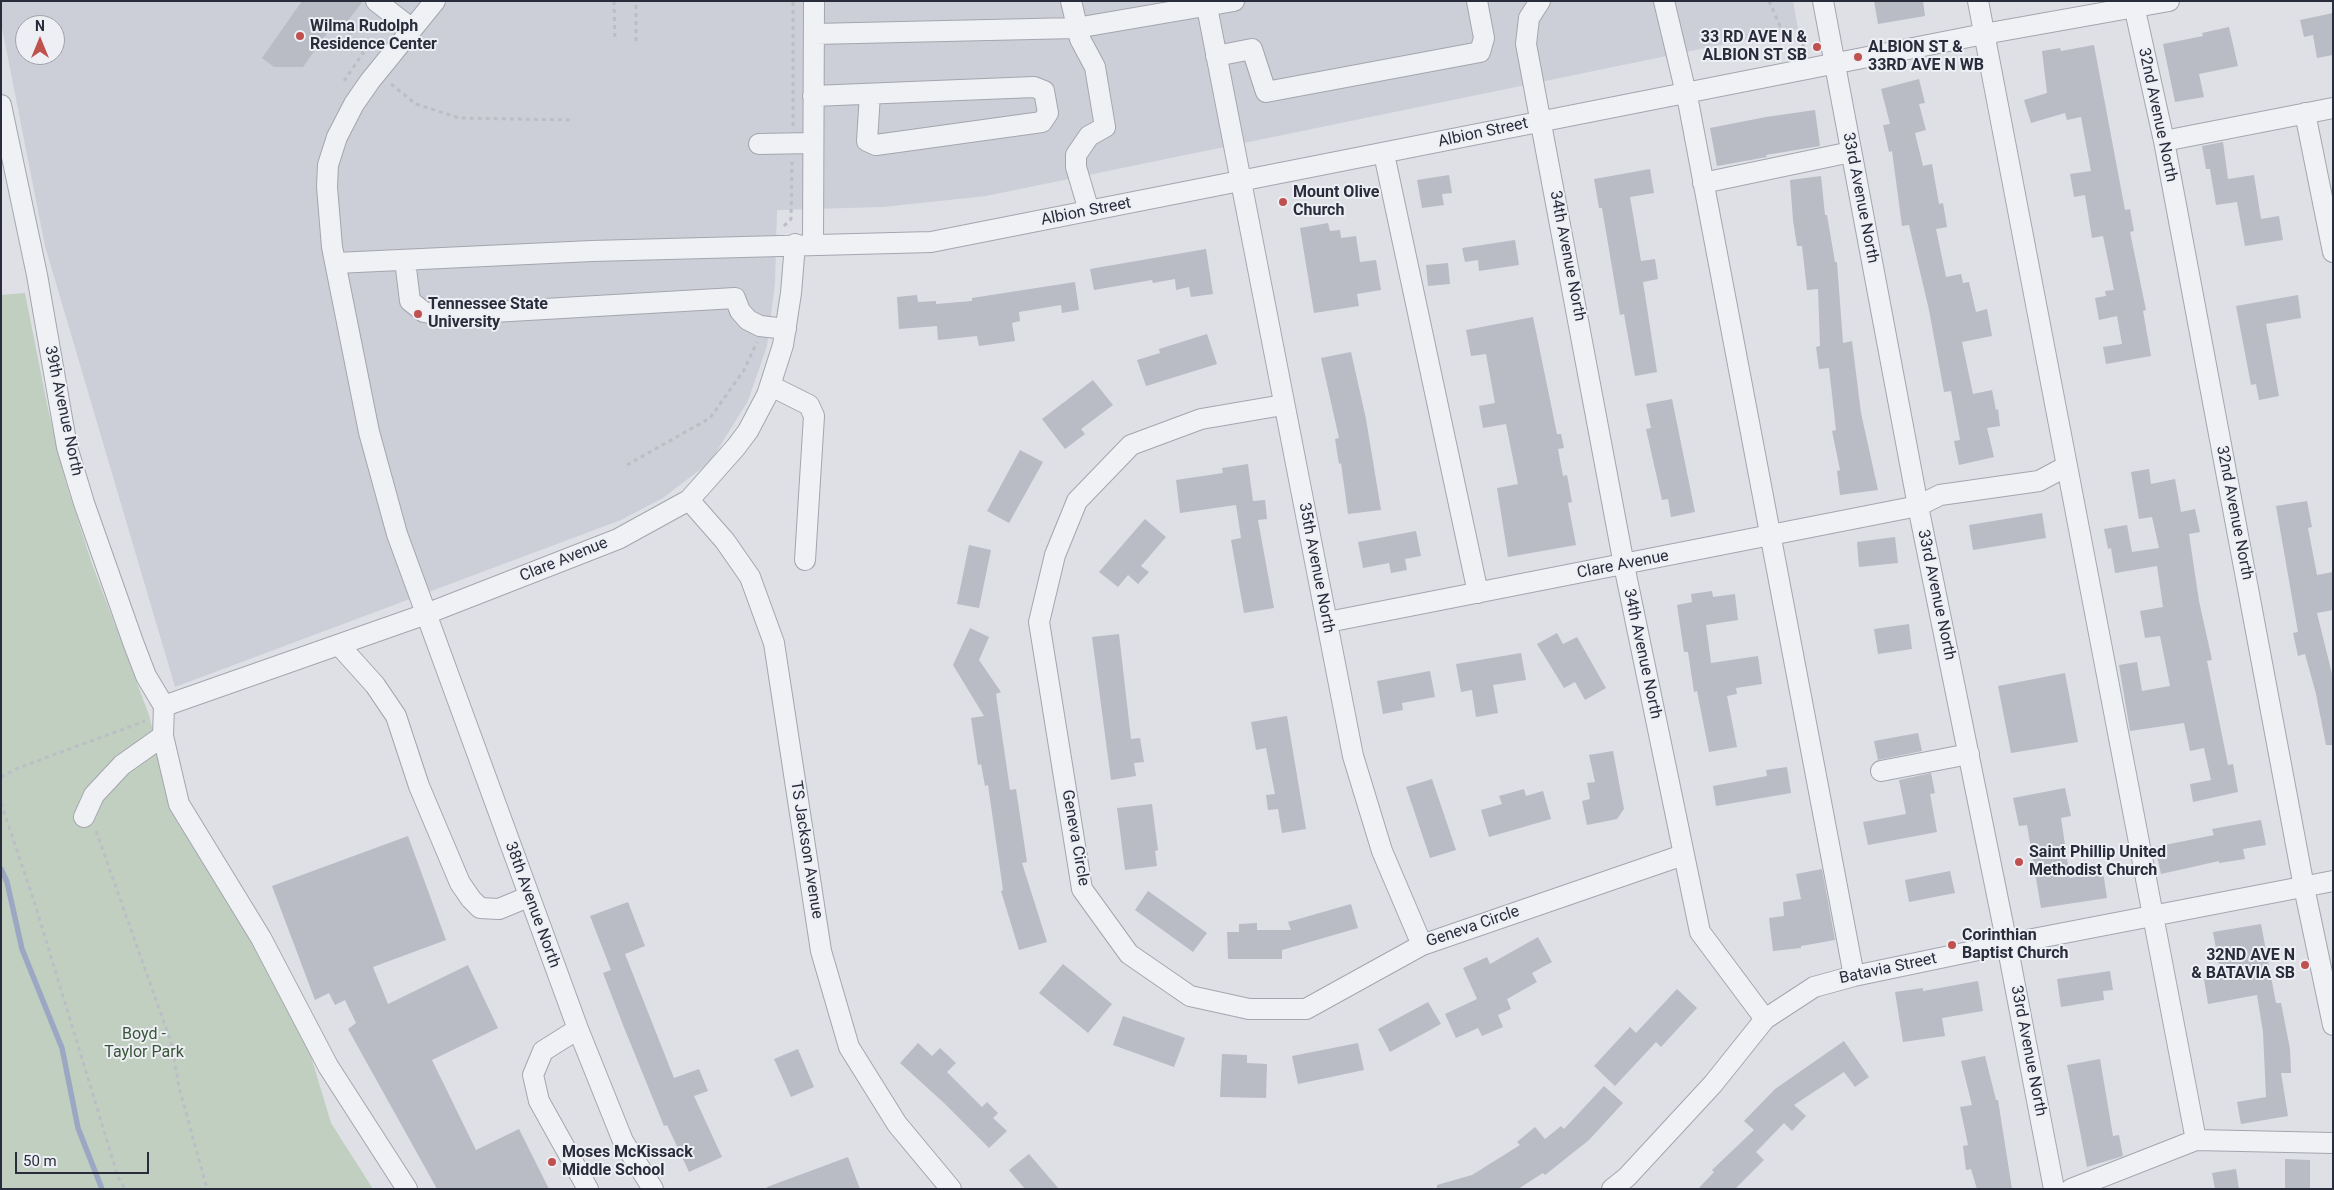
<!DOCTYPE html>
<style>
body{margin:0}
#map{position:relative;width:2334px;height:1190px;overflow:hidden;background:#dee0e6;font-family:Roboto,sans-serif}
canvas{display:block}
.frame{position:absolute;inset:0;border:2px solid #292c3b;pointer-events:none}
.north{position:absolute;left:15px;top:15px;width:50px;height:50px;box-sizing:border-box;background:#edeff4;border:1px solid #9fa1aa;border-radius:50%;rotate:0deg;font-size:14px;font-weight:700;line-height:20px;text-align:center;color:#292c3b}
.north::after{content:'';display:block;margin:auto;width:18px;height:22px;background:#bf514f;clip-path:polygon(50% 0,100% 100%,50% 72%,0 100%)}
.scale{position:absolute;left:15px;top:1152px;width:134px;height:22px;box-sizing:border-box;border:2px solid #292c3b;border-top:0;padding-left:6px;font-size:15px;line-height:18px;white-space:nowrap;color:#292c3b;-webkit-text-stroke:4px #edeff4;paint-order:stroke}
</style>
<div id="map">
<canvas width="2334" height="1190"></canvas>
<div class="frame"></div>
<div class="north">N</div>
<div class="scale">50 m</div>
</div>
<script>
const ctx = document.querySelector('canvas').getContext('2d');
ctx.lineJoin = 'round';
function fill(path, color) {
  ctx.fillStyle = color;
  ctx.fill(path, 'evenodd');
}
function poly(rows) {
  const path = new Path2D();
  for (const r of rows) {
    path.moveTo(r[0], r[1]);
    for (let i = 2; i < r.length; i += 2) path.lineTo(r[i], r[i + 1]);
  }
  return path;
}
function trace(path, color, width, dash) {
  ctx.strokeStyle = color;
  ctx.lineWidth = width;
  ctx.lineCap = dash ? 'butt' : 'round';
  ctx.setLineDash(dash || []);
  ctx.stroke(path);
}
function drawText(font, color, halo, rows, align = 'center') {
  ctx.font = font + ' Roboto,sans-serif';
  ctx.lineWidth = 4;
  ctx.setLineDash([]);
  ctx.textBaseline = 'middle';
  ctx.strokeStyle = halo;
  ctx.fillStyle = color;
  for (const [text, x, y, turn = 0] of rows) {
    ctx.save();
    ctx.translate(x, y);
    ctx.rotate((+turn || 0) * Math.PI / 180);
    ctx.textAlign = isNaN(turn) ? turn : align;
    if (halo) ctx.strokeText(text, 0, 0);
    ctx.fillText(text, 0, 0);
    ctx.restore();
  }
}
fill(poly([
 [1,1,1793,1,1798,29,986,196,883,207,777,210,775,283,767,346,748,401,710,462,663,498,621,520,175,687,45,246,1,23],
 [25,25,55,25,55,55,25,55]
]), '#cccfd7');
fill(poly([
 [25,293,48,409,66,483,92,564,149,715,170,801,180,825,235,908,307,1043,331,1123,373,1189,1,1189,1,295]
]), '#c1cfc0');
trace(poly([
 [1,869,7,882,22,949,62,1048,78,1128,102,1189]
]), '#9ca8c3', 5.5);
fill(poly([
 [302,1,363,1,343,27,337,19,303,67,274,67,262,58],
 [1874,1,1923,1,1925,16,1878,24],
 [2333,13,2333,55,2317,58,2313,35,2304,37,2300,20],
 [2229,27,2238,66,2199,74,2204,97,2175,102,2163,44,2203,36,2202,33],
 [2094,45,2125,210,2130,209,2134,231,2130,232,2146,310,2143,311,2151,356,2106,364,2103,347,2122,344,2117,316,2099,320,2095,298,2106,296,2105,291,2114,290,2103,236,2092,238,2085,195,2074,197,2070,174,2091,171,2081,117,2067,120,2065,113,2031,123,2024,100,2047,93,2042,51,2060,48,2061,51],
 [1919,79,1925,103,1919,104,1926,130,1915,133,1923,166,1932,164,1939,204,1943,203,1947,227,1936,229,1946,277,1961,274,1963,283,1969,282,1976,312,1987,309,1992,336,1962,342,1973,394,1992,390,1996,410,1998,409,2000,426,1987,428,1994,457,1959,465,1954,441,1960,440,1951,391,1944,392,1929,310,1909,225,1902,226,1892,151,1889,152,1883,125,1890,124,1881,89],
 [1815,110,1820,146,1766,155,1767,157,1717,166,1710,128,1766,117],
 [2223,142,2228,179,2254,175,2261,219,2279,216,2283,240,2245,246,2237,202,2216,205,2210,169,2206,169,2202,146],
 [1650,169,1654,193,1630,197,1641,261,1655,259,1658,279,1643,282,1657,372,1635,376,1624,314,1620,315,1602,208,1599,208,1594,179],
 [1449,175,1452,193,1442,194,1444,205,1422,208,1417,180],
 [1821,176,1825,215,1827,215,1835,262,1837,262,1843,343,1852,341,1861,413,1878,490,1840,495,1837,471,1840,470,1832,431,1836,430,1829,368,1819,369,1816,347,1820,346,1818,289,1807,290,1802,246,1797,246,1793,220,1790,180],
 [1328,223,1330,231,1340,230,1341,238,1356,236,1360,262,1376,260,1381,290,1357,294,1359,306,1314,313,1300,228],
 [1515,240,1519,265,1479,271,1478,260,1465,262,1462,248],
 [1206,249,1213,294,1191,297,1189,287,1176,290,1175,279,1153,283,1152,280,1094,290,1090,269],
 [1448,263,1450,284,1428,286,1426,265],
 [1075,282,1079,310,1062,313,1061,305,1019,312,1020,321,1012,323,1015,341,979,346,977,336,938,340,937,326,899,329,897,297,917,295,918,302,936,301,936,304,972,301,972,298],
 [2298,295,2301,318,2266,324,2279,396,2259,400,2256,384,2251,385,2236,306],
 [1533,317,1557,434,1561,434,1564,448,1558,449,1563,476,1567,475,1572,502,1568,503,1576,545,1508,557,1497,488,1518,484,1506,424,1483,428,1479,406,1495,403,1486,354,1471,356,1466,330],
 [1207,334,1217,364,1146,386,1137,360,1160,353,1159,349],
 [1351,352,1366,419,1381,510,1348,514,1341,463,1339,464,1335,439,1339,438,1321,358],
 [1093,380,1113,405,1081,429,1085,434,1065,449,1042,419],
 [1672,399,1695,512,1671,517,1668,499,1662,500,1646,429,1651,428,1646,404],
 [1020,450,1043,462,1009,523,987,511],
 [1248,464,1253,501,1265,500,1267,519,1258,520,1274,608,1244,613,1231,540,1241,538,1236,505,1180,513,1176,480,1223,473,1222,468],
 [2149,469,2151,484,2175,479,2181,512,2195,509,2200,532,2189,534,2199,601,2212,660,2207,661,2228,765,2233,764,2238,792,2193,802,2190,784,2211,780,2204,748,2190,751,2184,723,2130,731,2119,665,2137,662,2142,691,2170,686,2160,636,2145,638,2140,611,2163,607,2157,566,2115,573,2111,548,2108,549,2104,529,2127,525,2132,552,2159,548,2152,517,2139,519,2131,472],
 [2307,501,2312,527,2308,528,2317,575,2333,572,2333,610,2317,613,2333,678,2333,745,2326,745,2316,694,2305,654,2298,656,2293,633,2298,632,2276,506],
 [2042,513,2046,538,1973,550,1969,525],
 [1145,519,1166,537,1141,566,1149,572,1138,584,1128,575,1118,587,1099,572],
 [1416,531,1421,556,1405,559,1407,570,1391,573,1389,563,1363,568,1358,542],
 [1895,537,1898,563,1859,567,1857,542],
 [969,545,991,550,979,608,957,604],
 [1712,591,1713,597,1735,594,1738,620,1706,625,1711,663,1758,656,1762,684,1736,688,1737,694,1727,696,1737,747,1709,752,1697,691,1694,692,1688,652,1684,652,1677,605,1692,602,1691,594],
 [1909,624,1912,649,1878,654,1874,629],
 [970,628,989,637,979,660,1001,692,996,694,1010,790,1016,789,1027,862,1022,863,1047,942,1019,950,1001,891,1003,890,988,785,985,786,981,764,978,765,971,718,984,716,953,665],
 [1557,633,1563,644,1577,637,1606,688,1585,700,1575,682,1564,688,1537,644],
 [1119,634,1131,739,1140,738,1144,762,1134,763,1136,776,1111,780,1092,637],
 [1521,653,1526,680,1493,685,1498,713,1476,717,1472,690,1461,692,1456,664],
 [1430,671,1435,697,1402,703,1403,710,1383,714,1377,681],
 [2065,673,2078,742,2011,753,1998,686],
 [1287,716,1306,829,1282,833,1278,809,1268,810,1266,795,1275,794,1266,748,1256,750,1251,722],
 [1918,733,1922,751,1878,760,1874,741],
 [1613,751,1624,809,1617,819,1587,825,1582,801,1590,799,1587,783,1595,782,1589,755],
 [1787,767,1791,793,1716,806,1713,786,1767,776,1766,770],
 [1931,773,1935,793,1930,794,1937,832,1868,845,1863,822,1906,814,1899,780],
 [1432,779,1456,850,1430,858,1406,787],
 [2065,788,2071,816,2061,818,2070,878,2103,872,2107,898,2041,908,2027,825,2019,826,2013,798],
 [1524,789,1526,796,1543,791,1551,819,1489,837,1481,810,1502,804,1499,796],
 [1152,804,1158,850,1155,851,1157,866,1125,870,1117,808],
 [2261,820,2266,845,2243,849,2245,859,2219,863,2219,861,2161,874,2155,847,2214,835,2212,829],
 [408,836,446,940,373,967,388,1004,468,965,498,1028,432,1060,476,1150,519,1129,549,1189,437,1189,348,1029,356,1023,345,1000,335,1005,329,993,315,1000,272,886],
 [1822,869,1835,940,1801,946,1801,948,1773,951,1769,918,1784,916,1783,902,1801,899,1796,874],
 [1950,871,1955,893,1909,902,1905,880],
 [1148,891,1207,933,1193,952,1135,910],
 [628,902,645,946,625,954,674,1078,699,1069,708,1091,694,1096,722,1157,689,1172,667,1125,664,1126,623,1025,603,973,611,970,590,916],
 [1351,904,1358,928,1282,950,1282,959,1228,959,1227,932,1239,932,1239,924,1257,923,1257,930,1291,930,1288,922],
 [2261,924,2276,1003,2281,1003,2290,1049,2291,1073,2281,1073,2288,1116,2241,1124,2237,1102,2266,1097,2263,1032,2257,995,2208,1004,2204,979,2221,976,2213,932],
 [1538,937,1552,962,1532,973,1537,982,1507,999,1511,1009,1498,1015,1503,1027,1482,1036,1478,1028,1456,1038,1445,1014,1477,999,1463,968,1487,957,1490,964],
 [1063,964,1112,1004,1088,1033,1039,993],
 [2110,971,2113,990,2103,991,2104,1000,2061,1007,2057,979],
 [1978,981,1983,1011,1942,1018,1945,1036,1903,1042,1895,992,1923,988,1923,991],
 [1677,989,1697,1008,1661,1047,1656,1042,1615,1086,1594,1066,1630,1027,1636,1033],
 [1428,1002,1441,1024,1390,1052,1378,1029],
 [1123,1016,1185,1038,1174,1067,1113,1045],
 [1844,1041,1869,1077,1855,1087,1844,1072,1794,1105,1806,1116,1792,1131,1784,1123,1756,1152,1764,1160,1735,1189,1698,1189,1714,1172,1712,1170,1754,1130,1744,1121,1775,1089],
 [918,1043,932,1056,940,1048,956,1063,947,1072,982,1107,987,1102,998,1113,993,1118,1007,1131,989,1148,944,1103,900,1063],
 [1358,1043,1364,1070,1298,1084,1292,1056],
 [798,1049,814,1087,791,1097,774,1059],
 [1222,1054,1247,1055,1247,1063,1267,1064,1266,1098,1220,1097],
 [1985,1056,1996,1100,1998,1100,2012,1189,1977,1189,1971,1169,1966,1170,1963,1146,1968,1145,1960,1107,1972,1105,1961,1061],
 [2100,1059,2113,1136,2119,1135,2123,1156,2087,1167,2067,1065],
 [1604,1086,1623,1103,1589,1140,1545,1175,1543,1173,1518,1189,1437,1189,1437,1185,1472,1175,1520,1145,1517,1142,1535,1127,1545,1139,1561,1126,1564,1129],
 [1029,1154,1059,1189,1025,1189,1009,1170],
 [848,1157,860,1189,767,1189,767,1187],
 [2285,1159,2310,1160,2310,1189,2285,1189],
 [2236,1169,2239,1189,2215,1189,2212,1173]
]), '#b9bbc5');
const minor = poly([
 [376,1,412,29],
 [435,1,370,81,354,104,337,137,328,165,327,187,332,247,369,432,397,534,578,1029,623,1141,653,1189],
 [1071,1,1080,39,1095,67,1105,127,1089,136,1076,155,1076,167,1089,211],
 [1540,1,1529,18,1526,44,1624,565,1700,932,1765,1019],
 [1664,1,1689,106,1854,976],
 [1823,1,1918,506,2007,944,2054,1189],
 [1978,1,2196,1140],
 [2133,1,2164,141,2304,887,2333,1025],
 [1207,7,1353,756,1382,851,1422,945],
 [814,34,1076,28,1234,1],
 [1216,56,1252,49,1266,92,1480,52,1484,38,1477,1],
 [813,96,1034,87,1044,91,1048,113,1042,122,876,145,867,141,870,94],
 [1,105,37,275,67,447,84,503,133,642,146,676,164,706],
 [2305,113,2333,252],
 [2164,141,2333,108],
 [759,144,813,143],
 [1384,154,1478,593],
 [1703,183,1851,152],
 [813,243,814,1],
 [405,260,410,301,424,312,441,315,735,298,740,311,748,320,760,326,786,329],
 [336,263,592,251,931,242,1984,34,2169,1],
 [771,386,809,405,814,416,805,560],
 [1283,405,1201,419,1131,445,1077,501,1055,555,1039,622,1082,889,1129,954,1190,996,1249,1009,1306,1009,1422,945,1683,855],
 [689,500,725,541,750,577,774,643,821,951,849,1047,897,1124,951,1189],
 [1328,622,1918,506,1940,495,2039,481,2067,466],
 [339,645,375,685,396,716,419,786,460,883,471,899,480,908,499,909,528,897],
 [164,706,426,614,618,539,689,500,736,447,748,431,767,395,783,345,791,293,795,244],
 [164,706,163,736,179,804,261,938,328,1066,407,1189],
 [1881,771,1969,754],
 [84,817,94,795,122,765,163,736],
 [578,1029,543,1051,533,1075,539,1101,588,1189],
 [1612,1189,1627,1177,1713,1084,1765,1019,1814,987,1854,976,2007,944,2333,881],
 [2071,1189,2196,1140,2333,1143]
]);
trace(minor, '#a4a6af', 22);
trace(poly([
 [614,1,615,41],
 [1769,1,1780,26,1808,50],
 [345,24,366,58],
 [636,41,636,1],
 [344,81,363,53],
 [391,84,416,104,459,118,571,120],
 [793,126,793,1],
 [784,226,791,219,792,162],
 [627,465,710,418,744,370,757,342],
 [1,777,18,768,145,721],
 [1,803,34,901,118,1177,125,1189],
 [96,831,171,1042,179,1087,207,1189]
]), '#bcbec5', 3, [4, 4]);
trace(minor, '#f0f1f5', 20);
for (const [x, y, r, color] of [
 [300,36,5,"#bf514f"],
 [1817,47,5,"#bf514f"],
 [1858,57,5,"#bf514f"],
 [1283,202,5,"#bf514f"],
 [418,314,5,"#bf514f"],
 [2019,862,5,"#bf514f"],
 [1952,945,5,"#bf514f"],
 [2305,965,5,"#bf514f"],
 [552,1162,5,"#bf514f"]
]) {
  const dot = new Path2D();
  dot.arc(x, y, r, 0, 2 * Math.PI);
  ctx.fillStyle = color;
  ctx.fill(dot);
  trace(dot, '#edeff4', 2);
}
drawText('bold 16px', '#292c3b', '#edeff4', [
 ["Wilma Rudolph",310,27],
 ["Residence Center",310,45],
 ["33 RD AVE N &",1807,38,"right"],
 ["ALBION ST SB",1807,56,"right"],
 ["ALBION ST &",1868,48],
 ["33RD AVE N WB",1868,66],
 ["Mount Olive",1293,193],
 ["Church",1293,211],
 ["Tennessee State",428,305],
 ["University",428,323],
 ["Saint Phillip United",2029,853],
 ["Methodist Church",2029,871],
 ["Corinthian",1962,936],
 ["Baptist Church",1962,954],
 ["32ND AVE N",2295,956,"right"],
 ["& BATAVIA SB",2295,974,"right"],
 ["Moses McKissack",562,1153],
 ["Middle School",562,1171]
], 'left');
drawText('16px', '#292c3b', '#edeff4', [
 ["32nd Avenue North",2157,115,78],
 ["Albion Street",1483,133,-12],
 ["33rd Avenue North",1860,198,79],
 ["Albion Street",1086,212,-11],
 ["34th Avenue North",1567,256,79],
 ["39th Avenue North",63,411,78],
 ["32nd Avenue North",2234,513,79],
 ["Clare Avenue",564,560,-22],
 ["Clare Avenue",1623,565,-11],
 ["35th Avenue North",1316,568,79],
 ["33rd Avenue North",1936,595,78],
 ["34th Avenue North",1642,654,78],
 ["Geneva Circle",1075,838,80],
 ["TS Jackson Avenue",806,850,81],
 ["38th Avenue North",532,905,70],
 ["Geneva Circle",1473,927,-19],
 ["Batavia Street",1888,969,-12],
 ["33rd Avenue North",2028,1051,79]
]);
drawText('16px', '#385538', '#edeff4', [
 ["Boyd -",144,1035],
 ["Taylor Park",144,1053]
]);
</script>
